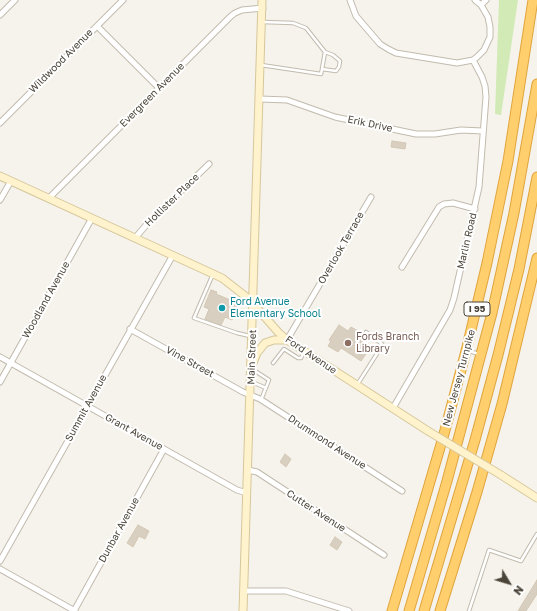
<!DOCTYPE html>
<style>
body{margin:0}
#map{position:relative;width:537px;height:611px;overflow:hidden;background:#f6f3ec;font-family:"Golos Text",sans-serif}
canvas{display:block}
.north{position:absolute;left:489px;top:563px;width:40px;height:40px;-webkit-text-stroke:3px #fff;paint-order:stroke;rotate:128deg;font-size:11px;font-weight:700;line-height:16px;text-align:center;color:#4b4439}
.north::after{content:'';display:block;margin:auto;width:14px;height:18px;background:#4b4439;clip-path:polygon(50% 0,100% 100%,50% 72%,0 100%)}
</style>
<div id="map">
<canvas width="537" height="611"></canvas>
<div class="north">N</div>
</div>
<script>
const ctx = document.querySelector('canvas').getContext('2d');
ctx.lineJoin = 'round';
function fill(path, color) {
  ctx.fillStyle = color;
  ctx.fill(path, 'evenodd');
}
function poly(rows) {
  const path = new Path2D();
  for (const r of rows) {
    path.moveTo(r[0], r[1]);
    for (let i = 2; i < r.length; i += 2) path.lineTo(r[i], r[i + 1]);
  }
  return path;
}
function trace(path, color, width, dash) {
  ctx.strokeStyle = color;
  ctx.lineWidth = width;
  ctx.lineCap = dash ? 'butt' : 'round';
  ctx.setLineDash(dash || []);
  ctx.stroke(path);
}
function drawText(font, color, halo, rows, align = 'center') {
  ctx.font = font + ' "Golos Text",sans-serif';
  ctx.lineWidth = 4;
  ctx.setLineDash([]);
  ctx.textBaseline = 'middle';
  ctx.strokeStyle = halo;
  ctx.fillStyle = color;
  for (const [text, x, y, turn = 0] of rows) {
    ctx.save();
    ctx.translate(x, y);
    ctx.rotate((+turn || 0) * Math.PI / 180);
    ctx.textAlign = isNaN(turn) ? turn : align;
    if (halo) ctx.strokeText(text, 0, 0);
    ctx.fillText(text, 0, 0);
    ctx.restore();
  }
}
fill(poly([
 [499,0,518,0,501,115,495,114]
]), '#d2eab5');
const building = poly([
 [392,141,406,143,405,149,391,147,392,141],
 [211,290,217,292,216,294,240,304,232,320,225,317,221,325,205,319,209,309,204,307,211,290],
 [339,325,348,331,351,327,358,331,354,336,371,347,361,361,341,348,338,352,328,346,331,341,329,340,339,325],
 [285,454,291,459,286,467,280,462,285,454],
 [138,525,149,531,145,539,139,536,133,547,127,543,138,525],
 [335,537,342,542,337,550,330,545,335,537],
 [537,580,537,594,526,611,518,611,537,580]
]);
fill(building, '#d8cfc1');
trace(building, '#d3c7b4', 1);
const lane = poly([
 [261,65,321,74,322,69,336,71,339,67,340,61,333,55,325,52,306,28,293,23,263,22],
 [322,69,325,52],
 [213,274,194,318,237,333,250,336],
 [469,351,479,354],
 [273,363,284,349,298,358,301,358,304,352],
 [252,369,269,380,261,400],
 [252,382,266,388],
 [357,385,380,349,382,344,366,332],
 [469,611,489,550,521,561,537,534]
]);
const street = poly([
 [350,0,356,16,380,44,388,49,396,53,457,63,473,60,477,57,484,50,490,37,490,27,488,17,481,5,475,0],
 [481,5,486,0],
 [0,15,15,0],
 [97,26,159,88],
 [260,99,287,100,335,117,416,134,435,134,461,130,483,131],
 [0,123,123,0],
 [49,198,231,16,235,13,242,10,263,8],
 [0,200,11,181],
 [135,238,148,223,209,164],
 [402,267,439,207,444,204,453,203,475,209],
 [130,329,243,392,260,399,402,491],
 [287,340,371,197],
 [0,357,237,490,247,493],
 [0,382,92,218],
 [393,408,450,310,454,298,479,187,486,97,485,86,482,77,473,60],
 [248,470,257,472,384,555],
 [0,561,173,255],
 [0,569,75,611],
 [244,591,286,591,349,611],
 [74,611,164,449]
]);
const secondary = poly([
 [0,176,222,278,249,299,278,332,287,340,428,431],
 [253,363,257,353,265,343,274,340,287,340],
 [501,475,537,498],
 [243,611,262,0]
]);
const highway = poly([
 [392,611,444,434,466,351,487,263,508,161,533,0],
 [409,611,447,481,492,313,514,213,537,84],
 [424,611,475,440,498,355,519,269,537,177],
 [440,611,477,492,502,404,537,258]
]);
trace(lane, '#c2bbae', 4.5);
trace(street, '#c2bbae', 7);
trace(secondary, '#d6c79b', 9);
trace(highway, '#e0a43c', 11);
trace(lane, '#fff', 2.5);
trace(street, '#fff', 5);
trace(secondary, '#fff3cd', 7);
trace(highway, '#ffcf6e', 9);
const secondaryBridge = poly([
 [428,431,501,475]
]);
trace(secondaryBridge, '#d6c79b', 9, []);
trace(secondaryBridge, '#fff3cd', 7);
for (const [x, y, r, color] of [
 [222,308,4,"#0f9aa8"],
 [348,343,4,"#8d6e63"]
]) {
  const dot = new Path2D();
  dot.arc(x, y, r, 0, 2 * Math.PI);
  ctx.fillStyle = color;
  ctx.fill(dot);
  trace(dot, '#fff', 1.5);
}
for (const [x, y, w] of [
 [477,309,26]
]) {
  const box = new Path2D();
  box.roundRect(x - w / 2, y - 7, w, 14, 3);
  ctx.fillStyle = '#fff';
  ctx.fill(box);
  trace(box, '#4b4439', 1);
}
drawText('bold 9px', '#4b4439', null, [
 ["I 95",477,309]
]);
drawText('10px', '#4b4439', '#fff', [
 ["Wildwood Avenue",61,61,-45],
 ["Evergreen Avenue",152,95,-45],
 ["Erik Drive",370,124,12],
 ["Hollister Place",172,200,-44],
 ["Marlin Road",467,241,-77],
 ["Overlook Terrace",341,248,-60],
 ["Woodland Avenue",46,300,-61],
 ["Ford Avenue",311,355,34],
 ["Main Street",252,357,-88],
 ["Vine Street",190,362,29],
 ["New Jersey Turnpike",459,378,-75],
 ["Summit Avenue",86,408,-61],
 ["Grant Avenue",134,432,29],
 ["Drummond Avenue",327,442,33],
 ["Cutter Avenue",316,511,33],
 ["Dunbar Avenue",119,530,-61]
]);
drawText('10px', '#0d838f', '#fff', [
 ["Ford Avenue",230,302],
 ["Elementary School",230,314]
], 'left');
drawText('10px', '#785e54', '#fff', [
 ["Fords Branch",356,337],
 ["Library",356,349]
], 'left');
</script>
